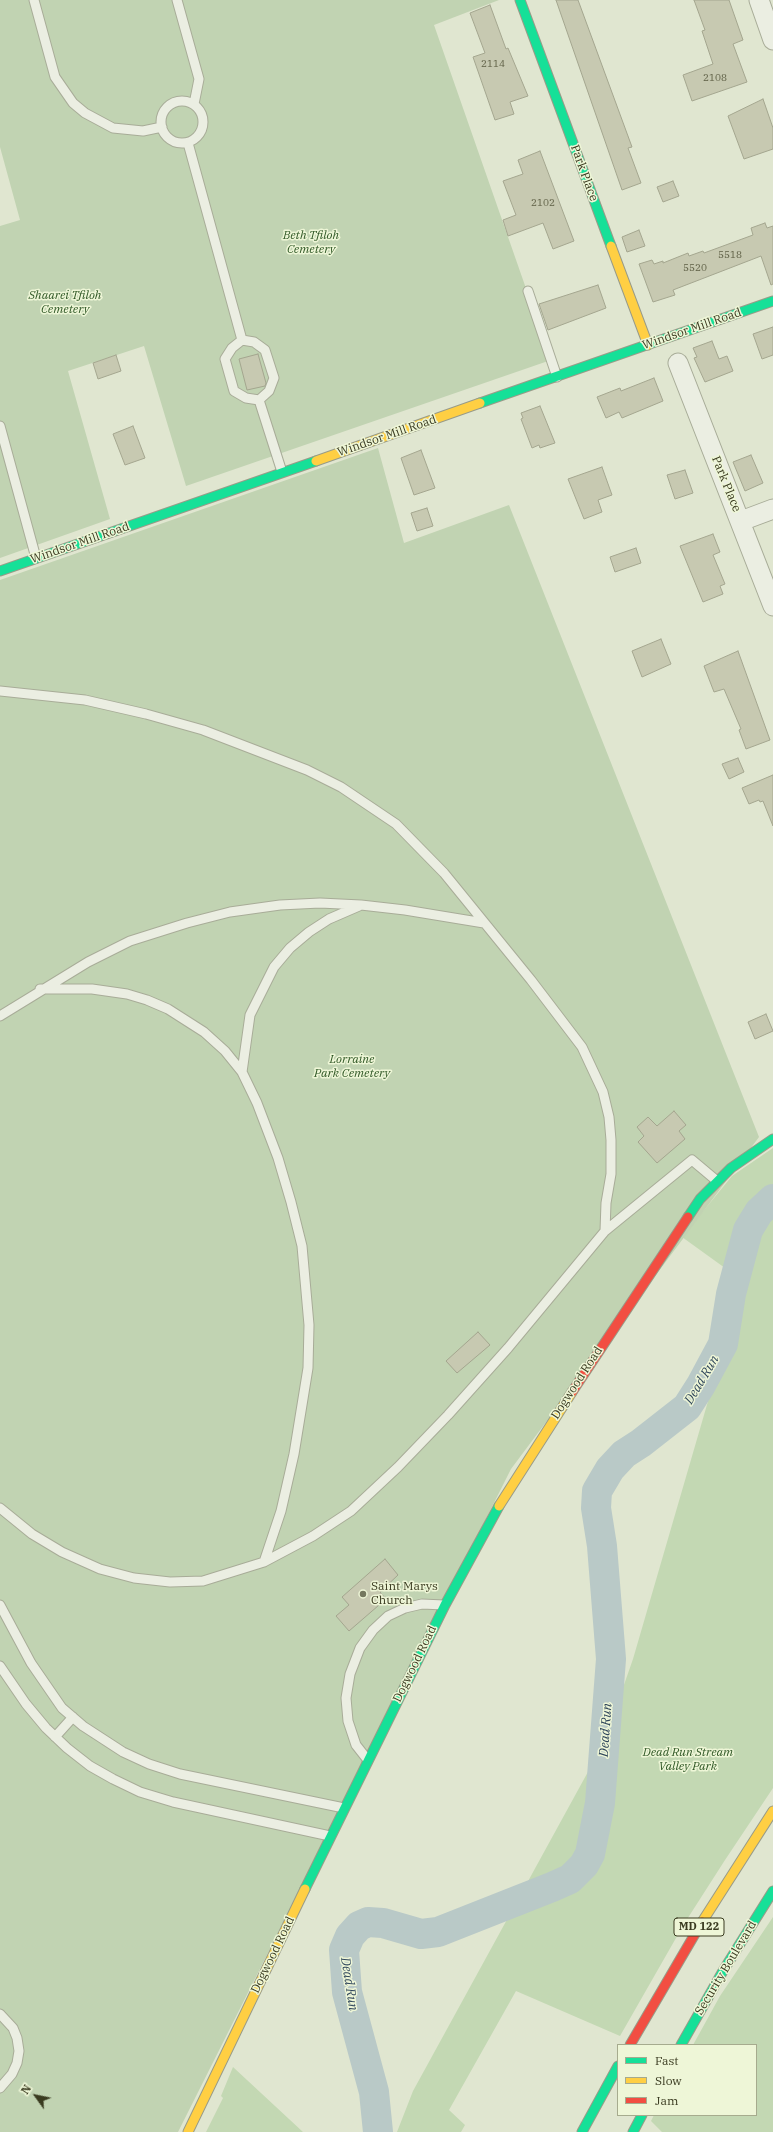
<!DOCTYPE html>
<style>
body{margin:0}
#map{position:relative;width:773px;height:2132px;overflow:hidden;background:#e0e6d0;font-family:"IBM Plex Serif",serif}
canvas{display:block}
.legend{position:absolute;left:617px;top:2044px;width:140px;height:72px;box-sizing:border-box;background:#eef6d7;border:1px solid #a6ab8e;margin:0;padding:5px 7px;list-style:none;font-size:12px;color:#3a3b20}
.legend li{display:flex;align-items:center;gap:8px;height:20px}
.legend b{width:20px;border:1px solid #a6ab8e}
.north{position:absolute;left:16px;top:2076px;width:40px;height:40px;-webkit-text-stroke:3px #eef6d7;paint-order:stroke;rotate:303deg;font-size:11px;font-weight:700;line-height:16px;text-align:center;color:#3a3b20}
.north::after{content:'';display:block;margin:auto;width:14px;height:18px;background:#3a3b20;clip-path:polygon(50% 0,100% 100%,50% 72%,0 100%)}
</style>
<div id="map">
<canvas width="773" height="2132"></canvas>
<ul class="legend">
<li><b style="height:5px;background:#16e098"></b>Fast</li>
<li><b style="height:5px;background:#ffcf43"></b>Slow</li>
<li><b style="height:5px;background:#f24e42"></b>Jam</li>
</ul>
<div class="north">N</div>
</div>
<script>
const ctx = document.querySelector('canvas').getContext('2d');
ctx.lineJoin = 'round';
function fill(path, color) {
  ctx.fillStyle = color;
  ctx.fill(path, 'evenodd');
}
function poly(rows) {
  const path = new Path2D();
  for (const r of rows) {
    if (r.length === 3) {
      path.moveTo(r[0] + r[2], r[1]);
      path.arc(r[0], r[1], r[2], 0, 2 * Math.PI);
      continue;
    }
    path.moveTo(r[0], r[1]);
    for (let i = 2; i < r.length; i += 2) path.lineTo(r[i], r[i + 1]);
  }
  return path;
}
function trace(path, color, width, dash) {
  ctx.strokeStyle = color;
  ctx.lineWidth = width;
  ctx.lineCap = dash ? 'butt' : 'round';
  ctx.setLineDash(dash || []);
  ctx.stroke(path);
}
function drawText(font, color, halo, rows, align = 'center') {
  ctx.font = font + ' "IBM Plex Serif",serif';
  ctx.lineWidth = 3;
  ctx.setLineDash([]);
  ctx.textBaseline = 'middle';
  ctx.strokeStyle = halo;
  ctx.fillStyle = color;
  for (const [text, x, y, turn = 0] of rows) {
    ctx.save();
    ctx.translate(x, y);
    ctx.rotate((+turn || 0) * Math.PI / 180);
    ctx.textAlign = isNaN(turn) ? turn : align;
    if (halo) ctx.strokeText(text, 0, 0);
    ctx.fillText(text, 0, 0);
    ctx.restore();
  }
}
fill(poly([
 [773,1148,773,1788,725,1860,684,1924,620,2036,516,1991,449,2110,465,2125,461,2132,397,2132,413,2091,589,1770,611,1722,633,1659,743,1281,682,1237,732,1176],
 [773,1917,773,2132,662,2132,651,2121,654,2115,756,2115,756,2045,693,2045,720,1996],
 [233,2067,303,2132,206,2132,223,2098,221,2096]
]), '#c3d8b3');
fill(poly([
 [0,0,499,0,434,25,551,360,186,486,144,346,68,371,110,519,0,558,0,226,20,220,0,147],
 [378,448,404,543,509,505,759,1137,511,1469,178,2132,0,2132,0,580]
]), '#c1d3b2');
trace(poly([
 [378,2132,374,2092,347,1992,344,1950,350,1936,359,1926,368,1922,383,1923,421,1934,438,1932,552,1887,570,1879,584,1865,590,1854,600,1803,611,1659,602,1546,596,1508,597,1491,610,1469,624,1454,641,1443,687,1407,701,1385,723,1344,731,1294,748,1230,759,1212,773,1199]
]), '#b9c9c7', 30);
const building = poly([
 [556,0,578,0,632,147,628,148,641,183,622,190,556,0],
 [694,0,729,0,743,40,733,44,747,82,692,101,683,75,713,64,702,31,705,30,694,0],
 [490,5,506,49,508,48,528,96,510,102,514,114,495,120,473,57,485,53,470,13,490,5],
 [763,99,773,128,773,149,744,159,728,116,763,99],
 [540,151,574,241,553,249,543,223,508,236,503,220,516,215,503,181,523,174,518,160,540,151],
 [673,181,679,196,663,202,657,187,673,181],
 [765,223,767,228,773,226,773,284,771,285,761,256,673,290,675,295,653,302,639,264,652,260,654,264,663,261,663,263,688,253,689,256,703,251,704,253,753,235,751,228,765,223],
 [639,230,645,246,627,252,622,237,639,230],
 [598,285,606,308,548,330,539,304,598,285],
 [773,327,773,355,762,359,753,334,773,327],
 [712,341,719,359,727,356,733,371,705,382,694,358,697,357,693,348,712,341],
 [258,354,266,383,265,386,247,390,239,359,258,354],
 [116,355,121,371,98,379,93,363,116,355],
 [654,378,663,401,622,418,619,412,606,418,597,397,620,388,621,391,654,378],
 [540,406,555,443,540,448,539,445,532,448,521,419,523,418,521,413,540,406],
 [133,426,145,458,125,465,113,434,133,426],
 [421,450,435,488,414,495,401,458,421,450],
 [751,455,763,483,745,491,733,462,751,455],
 [602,467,612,495,598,500,602,512,584,519,568,479,602,467],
 [685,470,693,493,675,499,667,475,685,470],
 [427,508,433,526,417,531,411,513,427,508],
 [713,534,720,552,713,555,725,584,720,586,723,594,703,602,680,546,713,534],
 [636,548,641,563,615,572,610,557,636,548],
 [661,639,671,664,642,677,632,651,661,639],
 [738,651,770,740,746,749,739,730,741,729,724,689,714,692,704,666,738,651],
 [738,758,744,772,729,779,722,764,738,758],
 [773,775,773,826,763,801,760,802,759,800,749,804,742,788,773,775],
 [766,1014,773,1031,755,1039,748,1022,766,1014],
 [674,1111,686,1125,679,1131,685,1139,657,1163,638,1142,644,1136,637,1127,648,1117,657,1126,674,1111],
 [478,1332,490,1345,457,1373,446,1361,478,1332],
 [385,1559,398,1575,380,1592,386,1599,349,1631,336,1616,349,1605,342,1597,385,1559]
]);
fill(building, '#c7c9b1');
trace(building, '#a4a68f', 1);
const lane = poly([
 [34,0,55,77,73,103,85,113,113,128,143,131,162,127],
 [177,0,199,79,194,104],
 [182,122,21],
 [188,143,242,340],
 [528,291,557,377],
 [242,340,254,342,265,350,274,378,269,391,259,400,246,398,234,391,225,359,232,348,242,340],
 [259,400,282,472],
 [0,426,36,558],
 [0,691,85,700,146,714,203,730,307,770,341,787,396,824,444,873,531,980,582,1047,603,1092,609,1117,611,1140,611,1174,606,1203,605,1231,508,1348,448,1415,398,1467,351,1511,313,1536,264,1562,203,1581,170,1582,134,1578,100,1569,62,1552,32,1534,0,1508],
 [40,989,92,989,127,994,147,1000,168,1009,204,1032,225,1051,242,1072,257,1103,278,1158,291,1202,302,1246,309,1325,308,1368,294,1454,281,1511,264,1562],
 [0,1016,88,962,130,941,187,923,230,912,280,905,320,903,361,905,405,910,484,923],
 [242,1072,250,1015,274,967,290,948,309,932,329,919,359,906],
 [605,1231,692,1160,717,1181],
 [0,1605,31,1663,62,1708,83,1726,123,1752,149,1764,180,1774,344,1808],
 [0,1666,26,1704,46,1728,67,1748,90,1766,113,1779,140,1792,173,1802,330,1836],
 [55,1737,73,1717],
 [367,1759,356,1745,348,1721,346,1698,350,1674,360,1648,373,1630,388,1616,405,1608,422,1604,444,1605],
 [0,2014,13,2028,17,2038,19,2051,17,2063,12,2074,0,2088]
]);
const street = poly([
 [759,0,773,40],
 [678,363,773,606],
 [741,521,773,509]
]);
const fast = poly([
 [520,0,611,246],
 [480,403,773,301],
 [0,571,316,461],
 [688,1217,700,1199,731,1168,773,1139],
 [305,1889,445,1605,499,1506],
 [681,2045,723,1971,773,1891],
 [582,2132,618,2066],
 [633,2132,642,2115]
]);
const slow = poly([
 [611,246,648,345],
 [316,461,480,403],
 [499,1506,572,1392],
 [702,1922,773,1811],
 [188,2132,305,1889]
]);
const jam = poly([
 [572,1392,688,1217],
 [630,2045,702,1922]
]);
trace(lane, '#a8ac98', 11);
trace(street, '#a8ac98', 21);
trace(fast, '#989b88', 11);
trace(slow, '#989b88', 11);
trace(jam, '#989b88', 11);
trace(lane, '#ebeee2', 9);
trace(street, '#ebeee2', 19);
trace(fast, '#16e098', 9);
trace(slow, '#ffcf43', 9);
trace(jam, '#f24e42', 9);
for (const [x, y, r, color] of [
 [363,1594,4,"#74775e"]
]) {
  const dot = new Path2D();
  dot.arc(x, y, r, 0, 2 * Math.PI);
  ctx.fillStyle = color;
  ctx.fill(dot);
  trace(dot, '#eef6d7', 1.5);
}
drawText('10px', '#5d5e44', null, [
 ["2114",493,64],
 ["2108",715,78],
 ["2102",543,203],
 ["5518",730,255],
 ["5520",695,268]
]);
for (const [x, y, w] of [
 [699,1927,50]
]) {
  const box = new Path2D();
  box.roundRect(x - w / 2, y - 9, w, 18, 3);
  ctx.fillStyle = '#eef6d7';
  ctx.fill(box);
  trace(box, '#3a3b20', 1);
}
drawText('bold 11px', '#3a3b20', null, [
 ["MD 122",699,1927]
]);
drawText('12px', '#3a3b20', '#eef6d7', [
 ["Park Place",584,173,70],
 ["Windsor Mill Road",692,329,-19],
 ["Windsor Mill Road",387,436,-19],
 ["Park Place",726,484,68],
 ["Windsor Mill Road",80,543,-19],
 ["Dogwood Road",577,1383,-57],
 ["Dogwood Road",415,1664,-64],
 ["Dogwood Road",273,1955,-64],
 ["Security Boulevard",726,1968,-59]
]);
drawText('italic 12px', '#305826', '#eef6d7', [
 ["Beth Tfiloh",311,236],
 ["Cemetery",311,250],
 ["Shaarei Tfiloh",65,296],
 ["Cemetery",65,310],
 ["Lorraine",352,1060],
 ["Park Cemetery",352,1074],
 ["Dead Run Stream",688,1753],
 ["Valley Park",688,1767]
]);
drawText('12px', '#3a3b20', '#eef6d7', [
 ["Saint Marys",371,1587],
 ["Church",371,1601]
], 'left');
drawText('italic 13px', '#2f465b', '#eef6d7', [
 ["Dead Run",702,1380,-59],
 ["Dead Run",606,1730,-86],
 ["Dead Run",349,1984,81]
]);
</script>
